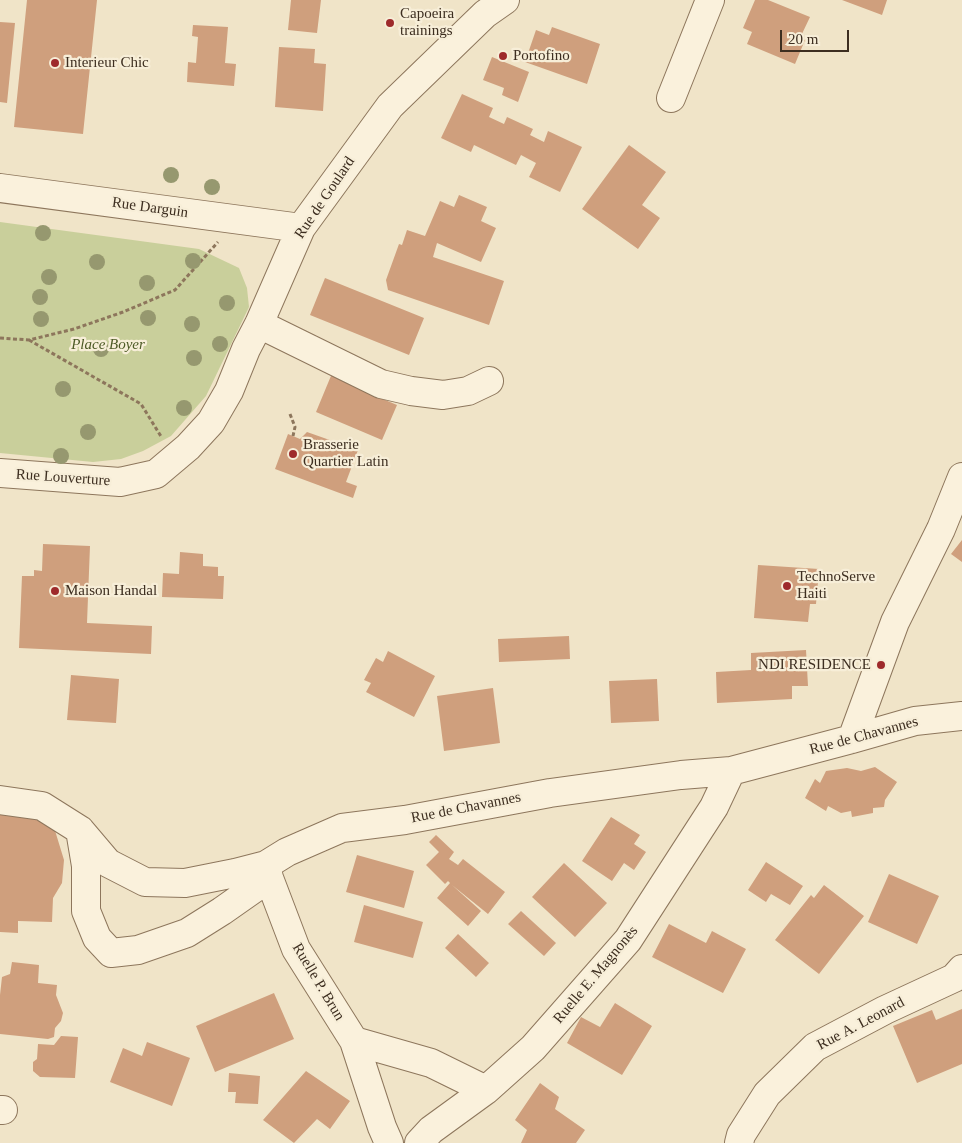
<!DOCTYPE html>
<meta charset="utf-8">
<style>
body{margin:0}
#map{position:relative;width:962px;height:1143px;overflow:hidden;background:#f0e4c8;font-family:"Times New Roman",serif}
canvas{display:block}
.scale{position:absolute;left:780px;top:30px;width:69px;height:22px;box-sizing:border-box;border:2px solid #3d2e20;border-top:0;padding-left:6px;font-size:15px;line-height:18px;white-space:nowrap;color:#3d2e20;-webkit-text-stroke:4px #f7eed8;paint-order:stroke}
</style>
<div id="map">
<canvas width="962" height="1143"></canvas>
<div class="scale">20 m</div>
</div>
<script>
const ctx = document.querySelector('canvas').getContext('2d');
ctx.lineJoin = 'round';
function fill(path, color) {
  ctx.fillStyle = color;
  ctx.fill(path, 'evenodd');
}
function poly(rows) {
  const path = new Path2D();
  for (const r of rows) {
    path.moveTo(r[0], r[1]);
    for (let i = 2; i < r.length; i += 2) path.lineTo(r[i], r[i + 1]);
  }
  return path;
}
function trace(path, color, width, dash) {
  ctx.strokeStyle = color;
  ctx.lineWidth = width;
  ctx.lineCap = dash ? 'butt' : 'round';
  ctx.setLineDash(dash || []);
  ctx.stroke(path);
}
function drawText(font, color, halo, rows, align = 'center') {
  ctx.font = font + ' "Times New Roman",serif';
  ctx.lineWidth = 4.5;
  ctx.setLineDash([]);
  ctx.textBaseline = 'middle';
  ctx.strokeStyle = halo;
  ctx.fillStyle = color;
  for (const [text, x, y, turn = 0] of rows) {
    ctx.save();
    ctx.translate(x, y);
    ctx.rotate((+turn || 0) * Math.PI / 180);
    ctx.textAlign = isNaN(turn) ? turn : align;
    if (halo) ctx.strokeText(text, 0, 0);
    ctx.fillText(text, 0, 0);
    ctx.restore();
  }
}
fill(poly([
 [0,222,199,249,239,268,247,288,249,307,206,396,171,436,143,451,121,459,93,462,0,453]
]), '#c9cf9b');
fill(poly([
 [27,0,97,0,83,134,14,127],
 [291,0,321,0,317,33,288,30],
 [755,0,768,0,810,17,800,38,805,40,795,64,747,44,752,32,743,28],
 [842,0,887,0,882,15],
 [0,22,15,23,7,103,0,102],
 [193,25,228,27,225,63,236,64,234,86,187,82,188,62,196,63,198,37,192,36],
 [552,27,600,44,587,84,525,62,536,30,549,35],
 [279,47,315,49,314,63,326,64,323,111,275,107],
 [492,57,529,72,518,102,502,95,504,88,483,80],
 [462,94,493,108,489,117,504,124,507,117,533,129,530,135,544,142,548,131,582,147,560,192,529,177,536,163,521,155,516,165,474,145,471,152,441,138],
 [629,145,666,172,642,205,660,218,638,249,582,209],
 [459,195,487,207,481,221,496,228,481,262,437,243,433,257,504,281,489,325,388,290,386,280,399,244,402,245,407,230,425,236,440,201,454,207],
 [325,278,424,318,409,355,310,315],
 [333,371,378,397,397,405,382,440,316,412],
 [307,432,358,450,346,482,357,486,353,498,275,469,288,434,300,439],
 [962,540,962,562,951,554],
 [43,544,90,546,87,623,152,626,151,654,19,648,22,576,34,576,34,570,42,571],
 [180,552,203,554,203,566,218,567,218,576,224,576,223,599,162,597,163,573,179,574],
 [758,565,819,569,816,604,810,604,808,622,754,618],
 [569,636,570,659,499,662,498,639],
 [806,650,808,686,792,686,792,699,717,703,716,672,751,670,751,653],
 [388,651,435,676,414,717,366,692,371,683,364,680,376,658,383,662],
 [71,675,119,679,116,723,67,720],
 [657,679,659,721,611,723,609,681],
 [493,688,500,743,444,751,437,696],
 [875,767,897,782,885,800,884,807,873,808,873,813,852,817,851,811,841,813,828,806,826,811,805,798,815,779,820,783,826,771,847,768,861,771],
 [0,808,32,810,53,824,64,860,62,883,53,898,52,922,18,921,18,933,0,932],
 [611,817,640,835,634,844,646,852,634,870,624,863,612,881,582,861],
 [436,835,454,852,449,859,458,865,463,859,505,892,488,914,452,885,481,911,468,926,437,898,450,883,448,881,445,884,426,865,439,852,429,842],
 [357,855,414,871,404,908,346,892],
 [766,862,803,886,790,905,771,894,766,902,748,890],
 [564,863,607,903,575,937,532,897],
 [889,874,939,896,917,944,868,922],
 [824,885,864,916,819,974,775,940,811,895,814,898],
 [364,905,423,922,413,958,354,942],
 [521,911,556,943,544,956,508,924],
 [669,924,706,943,712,931,746,949,723,993,652,957],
 [458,934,489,963,476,977,445,948],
 [12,962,39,965,38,983,57,985,56,995,63,1013,61,1021,55,1028,54,1037,48,1039,0,1034,0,995,2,977,10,974],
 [274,993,294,1039,215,1072,196,1026],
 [615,1003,652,1026,622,1075,567,1043,581,1017,600,1027],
 [962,1009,962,1064,917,1083,893,1026,932,1010,936,1020],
 [61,1036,78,1037,75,1078,40,1077,33,1071,33,1062,37,1059,38,1044,54,1045],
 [147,1042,190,1058,172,1106,110,1082,123,1048,142,1056],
 [306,1071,350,1101,330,1129,317,1119,294,1143,263,1120],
 [229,1073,260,1076,258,1104,235,1103,236,1092,228,1092],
 [540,1083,559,1097,555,1109,585,1130,576,1143,521,1143,527,1130,515,1120]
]), '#cf9f7d');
const minor = poly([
 [671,98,710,0],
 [0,188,301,228],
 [259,324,381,384,411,391,443,395,468,391,489,381],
 [0,473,120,482,156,474,188,447,211,422,229,391,246,349,259,324,301,228,390,106,485,14,505,0],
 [852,739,895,622,941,529,962,477],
 [0,800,42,806,80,830,108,863,145,882,185,883,235,873,266,865,287,852,342,828,405,820,550,793,681,775,731,771,852,739,915,721,962,716],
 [80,830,86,866,86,911,97,938,111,953,138,950,187,933,222,911,269,878],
 [266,865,269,878,296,949,354,1041,382,1127,389,1143],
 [354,1041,431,1063,486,1090],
 [0,1110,3,1110],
 [419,1143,431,1130,486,1090,533,1048,628,940,714,807,731,771],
 [739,1143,741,1135,767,1094,815,1047,885,1010,954,978,962,969]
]);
trace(minor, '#8d765c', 30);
trace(poly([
 [0,338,29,340,74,329,123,312,175,290,218,242],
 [29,340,141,404,162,438],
 [290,414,295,427,293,436]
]), '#8d765c', 3, [4, 2.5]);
trace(minor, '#faf1dc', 28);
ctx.fillStyle = '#96986f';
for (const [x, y] of [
 [171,175],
 [212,187],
 [43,233],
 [193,261],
 [97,262],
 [49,277],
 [147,283],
 [40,297],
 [227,303],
 [148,318],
 [41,319],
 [192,324],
 [220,344],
 [101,349],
 [194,358],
 [63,389],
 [184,408],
 [88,432],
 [61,456]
]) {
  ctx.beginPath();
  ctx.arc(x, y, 8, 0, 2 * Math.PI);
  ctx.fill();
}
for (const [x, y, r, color] of [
 [390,23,5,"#9e2a2b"],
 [503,56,5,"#9e2a2b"],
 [55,63,5,"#9e2a2b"],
 [293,454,5,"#9e2a2b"],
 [787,586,5,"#9e2a2b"],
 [55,591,5,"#9e2a2b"],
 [881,665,5,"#9e2a2b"]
]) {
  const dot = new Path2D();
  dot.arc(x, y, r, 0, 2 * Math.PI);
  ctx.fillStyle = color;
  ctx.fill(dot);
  trace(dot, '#f7eed8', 2);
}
drawText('15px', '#3d2e20', '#f7eed8', [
 ["Capoeira",400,14],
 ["trainings",400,31],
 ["Portofino",513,56],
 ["Interieur Chic",65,63],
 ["Brasserie",303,445],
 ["Quartier Latin",303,462],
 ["TechnoServe",797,577],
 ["Haiti",797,594],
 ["Maison Handal",65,591],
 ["NDI RESIDENCE",871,665,"right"]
], 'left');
drawText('15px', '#3d2e20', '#f7eed8', [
 ["Rue de Goulard",325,198,-56],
 ["Rue Darguin",150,208,8],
 ["Rue Louverture",63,478,4],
 ["Rue de Chavannes",864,736,-15],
 ["Rue de Chavannes",466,808,-11],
 ["Ruelle E. Magnonès",596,975,-50],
 ["Ruelle P. Brun",318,982,59],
 ["Rue A. Leonard",861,1024,-28]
]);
drawText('italic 15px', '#4d5a26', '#f7eed8', [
 ["Place Boyer",108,345]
]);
</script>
